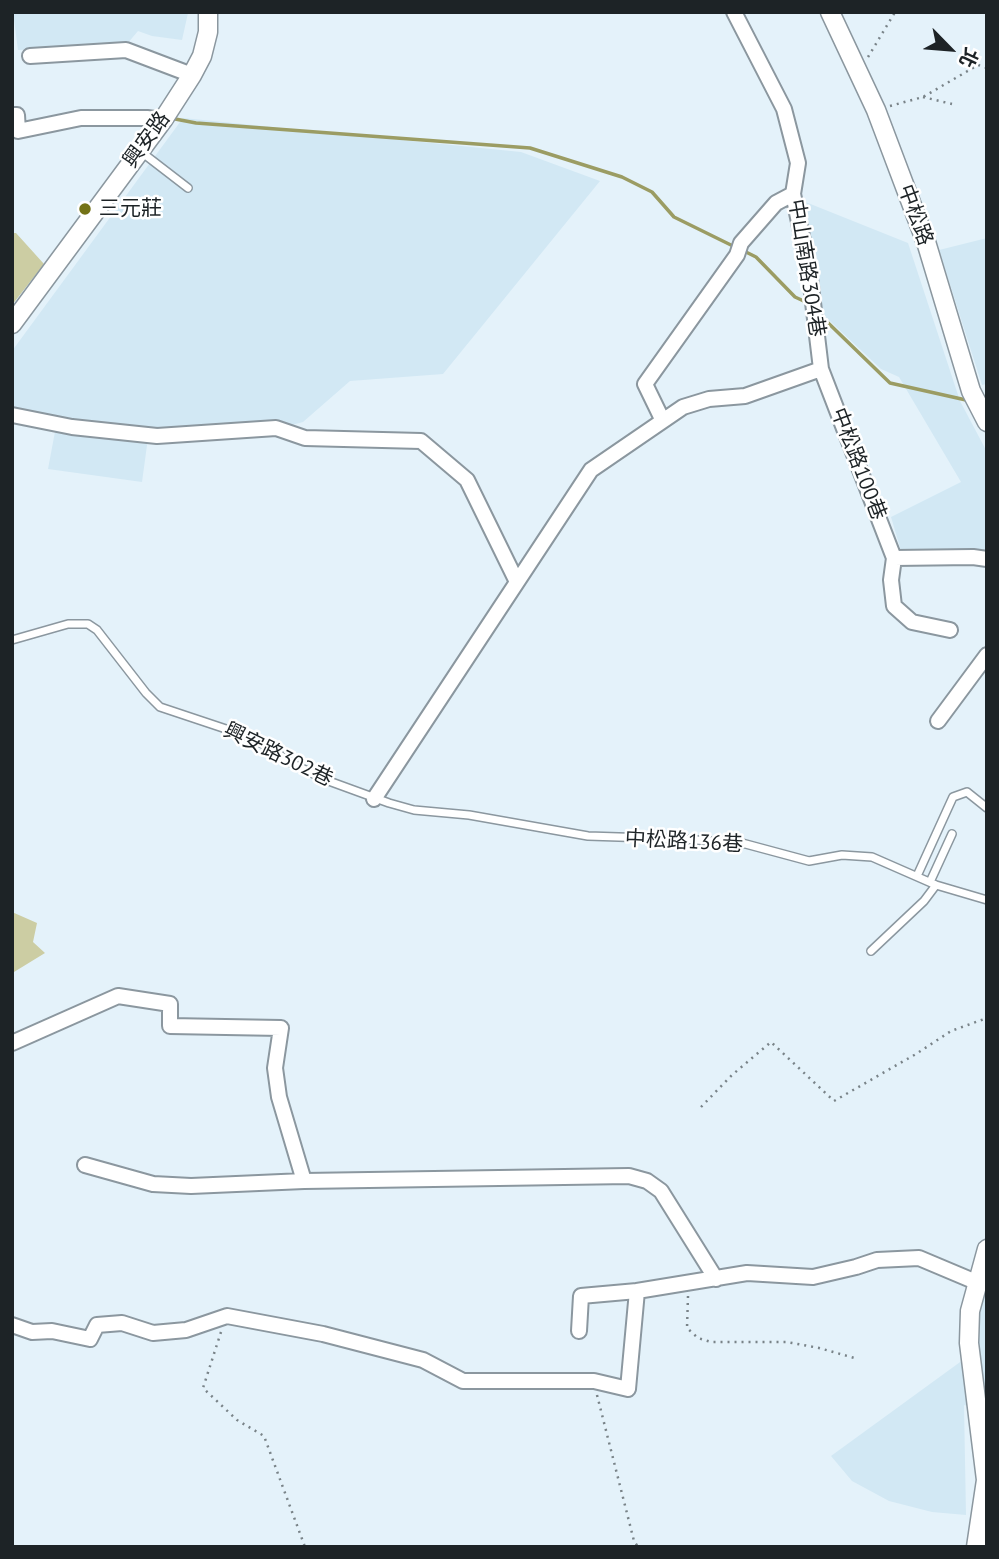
<!DOCTYPE html>
<meta charset="utf-8">
<style>
body{margin:0}
#map{position:relative;width:999px;height:1559px;overflow:hidden;background:#e4f2fa;font-family:"PT Sans","Noto Sans TC",sans-serif}
canvas{display:block}
.frame{position:absolute;inset:0;border:14px solid #1d2326;pointer-events:none}
.north{position:absolute;left:915px;top:14px;width:70px;height:70px;-webkit-text-stroke:5px #fff;paint-order:stroke;rotate:115deg;font-size:19px;font-weight:700;line-height:28px;text-align:center;color:#1d2326}
.north::after{content:'';display:block;margin:auto;width:24px;height:32px;background:#1d2326;clip-path:polygon(50% 0,100% 100%,50% 72%,0 100%)}
</style>
<div id="map">
<canvas width="999" height="1559"></canvas>
<div class="frame"></div>
<div class="north">北</div>
</div>
<script>
const ctx = document.querySelector('canvas').getContext('2d');
ctx.lineJoin = 'round';
function fill(path, color) {
  ctx.fillStyle = color;
  ctx.fill(path, 'evenodd');
}
function poly(rows) {
  const path = new Path2D();
  for (const r of rows) {
    path.moveTo(r[0], r[1]);
    for (let i = 2; i < r.length; i += 2) path.lineTo(r[i], r[i + 1]);
  }
  return path;
}
function trace(path, color, width, dash) {
  ctx.strokeStyle = color;
  ctx.lineWidth = width;
  ctx.lineCap = dash ? 'butt' : 'round';
  ctx.setLineDash(dash || []);
  ctx.stroke(path);
}
function drawText(font, color, halo, rows, align = 'center') {
  ctx.font = font + ' "PT Sans","Noto Sans TC",sans-serif';
  ctx.lineWidth = 5;
  ctx.setLineDash([]);
  ctx.textBaseline = 'middle';
  ctx.strokeStyle = halo;
  ctx.fillStyle = color;
  for (const [text, x, y, turn = 0] of rows) {
    ctx.save();
    ctx.translate(x, y);
    ctx.rotate((+turn || 0) * Math.PI / 180);
    ctx.textAlign = isNaN(turn) ? turn : align;
    if (halo) ctx.strokeText(text, 0, 0);
    ctx.fillText(text, 0, 0);
    ctx.restore();
  }
}
fill(poly([
 [13,12,188,13,182,40,152,36,138,31,127,44,18,50],
 [183,118,521,152,600,181,443,374,350,381,303,422,288,426,148,438,142,482,48,469,57,421,12,411,12,351],
 [798,199,908,243,960,401,987,452,987,553,902,554,891,517,961,482,899,377,881,369,816,308],
 [987,238,987,384,982,385,939,250],
 [987,1282,987,1411,964,1405,966,1515,932,1512,889,1501,852,1481,831,1456,978,1349,975,1325]
]), '#d2e8f4');
fill(poly([
 [12,233,16,233,44,264,12,305],
 [12,912,37,923,33,942,45,953,14,972]
]), '#cccda3');
trace(poly([
 [170,118,196,123,530,148,622,177,652,192,674,217,737,248],
 [744,251,756,257,795,297,808,303],
 [821,316,890,383,966,400,969,398]
]), '#9b9c63', 3.5);
const service = poly([
 [140,151,188,188],
 [12,640,68,624,88,624,97,630,146,693,160,707,244,735,265,745,293,764,326,780,389,803,414,810,469,815,588,836,680,839,742,843,809,861,842,855,872,857,936,885,987,900],
 [917,876,953,797,967,792,987,808],
 [930,882,952,834],
 [871,951,924,901,936,885]
]);
const minor = poly([
 [734,12,784,109,798,163,793,194,809,269,821,369,894,558,973,557,987,559],
 [30,56,126,50,192,75],
 [12,115,17,115,18,131,81,118,147,118,163,120],
 [12,415,72,427,157,436,276,428,305,438,421,441,467,480,517,582],
 [662,419,645,384,737,255,741,243,776,203,793,194],
 [894,558,891,580,894,606,912,622,950,630],
 [938,721,987,655],
 [374,799,591,470,683,407,709,399,745,396,821,369],
 [12,1043,118,996,170,1004,170,1026,281,1028,275,1068,279,1097,304,1181],
 [85,1165,153,1184,191,1186,304,1181,629,1176,647,1181,661,1191,716,1279],
 [12,1325,32,1332,52,1331,90,1339,97,1325,122,1323,153,1333,186,1330,227,1316,323,1334,423,1360,463,1381,594,1381,628,1389,637,1291,747,1273,813,1277,856,1267,877,1260,919,1258,976,1282],
 [579,1331,581,1296,637,1291]
]);
const tertiary = poly([
 [830,12,876,110,927,245,971,391,987,422],
 [12,324,163,120,192,75,202,56,208,32,208,12],
 [976,1547,986,1480,969,1343,970,1311,987,1249]
]);
trace(service, '#8b979f', 10);
trace(minor, '#8b979f', 18);
trace(tertiary, '#8b979f', 21);
trace(poly([
 [868,57,895,12],
 [923,97,952,104],
 [890,106,923,97,978,65,987,68],
 [701,1107,732,1075,771,1042,834,1101,916,1054,951,1031,987,1018],
 [688,1296,687,1328,698,1338,711,1342,787,1342,819,1348,858,1359],
 [221,1332,203,1388,237,1420,264,1436,305,1547],
 [597,1395,634,1541,638,1547]
]), '#798388', 2.5, [2, 5]);
trace(service, '#fff', 7);
trace(minor, '#fff', 14);
trace(tertiary, '#fff', 18);
for (const [x, y, r, color] of [
 [85,209,7,"#737216"]
]) {
  const dot = new Path2D();
  dot.arc(x, y, r, 0, 2 * Math.PI);
  ctx.fillStyle = color;
  ctx.fill(dot);
  trace(dot, '#fff', 2.5);
}
drawText('21px', '#1d2326', '#fff', [
 ["興安路",147,140,-54],
 ["中松路",915,215,70],
 ["中山南路304巷",806,268,81],
 ["中松路100巷",858,464,69],
 ["興安路302巷",278,755,26],
 ["中松路136巷",684,842,3]
]);
drawText('21px', '#1d2326', '#fff', [
 ["三元莊",99,209]
], 'left');
</script>
